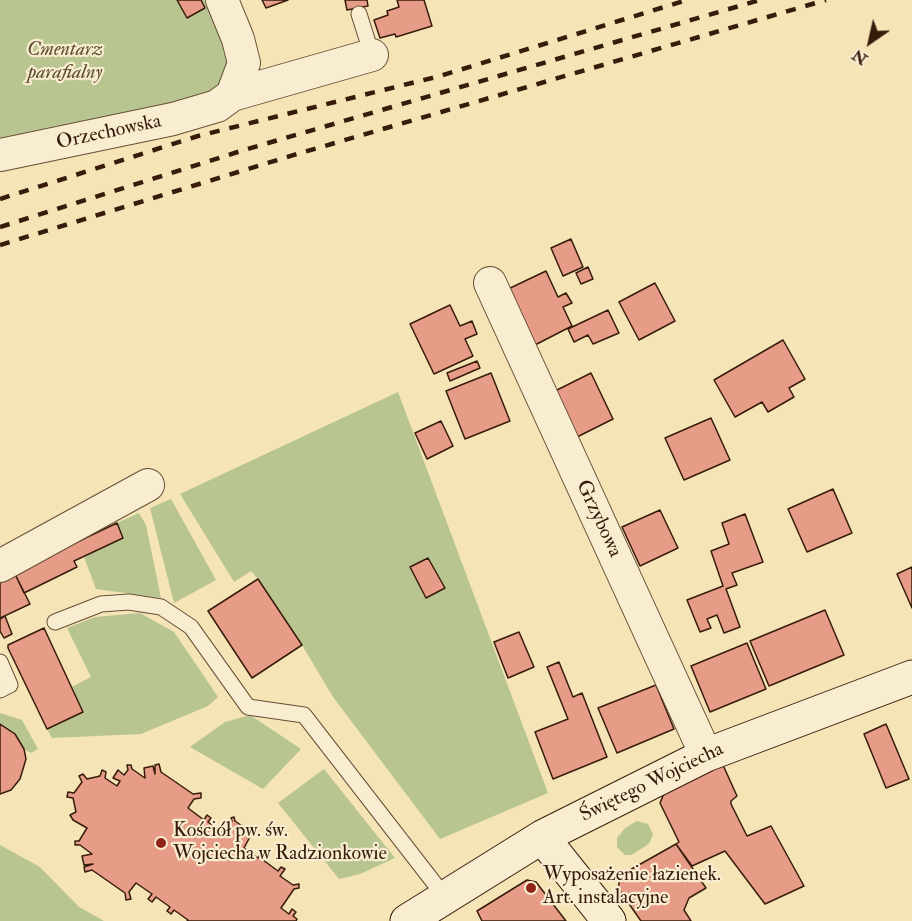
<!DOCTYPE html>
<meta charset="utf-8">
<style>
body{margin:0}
#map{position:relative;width:912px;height:921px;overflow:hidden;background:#f5e4b6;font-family:"IM FELL Double Pica",serif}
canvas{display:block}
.north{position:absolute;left:840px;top:12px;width:60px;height:60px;-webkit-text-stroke:4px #f8edd0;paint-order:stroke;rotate:214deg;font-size:16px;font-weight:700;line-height:24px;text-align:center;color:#381c0b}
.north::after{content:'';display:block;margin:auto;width:21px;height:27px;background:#381c0b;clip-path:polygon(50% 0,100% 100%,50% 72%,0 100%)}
</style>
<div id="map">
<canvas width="912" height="921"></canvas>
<div class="north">N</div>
</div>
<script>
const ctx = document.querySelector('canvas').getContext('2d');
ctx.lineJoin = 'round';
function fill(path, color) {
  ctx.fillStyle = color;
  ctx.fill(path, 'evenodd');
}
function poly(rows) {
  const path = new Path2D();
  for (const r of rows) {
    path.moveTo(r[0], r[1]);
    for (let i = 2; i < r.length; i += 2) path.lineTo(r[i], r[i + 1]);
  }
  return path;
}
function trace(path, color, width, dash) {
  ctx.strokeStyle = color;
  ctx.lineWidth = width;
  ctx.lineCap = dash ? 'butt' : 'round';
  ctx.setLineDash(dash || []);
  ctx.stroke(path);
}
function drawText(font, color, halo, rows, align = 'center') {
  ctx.font = font + ' "IM FELL Double Pica",serif';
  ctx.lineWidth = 4.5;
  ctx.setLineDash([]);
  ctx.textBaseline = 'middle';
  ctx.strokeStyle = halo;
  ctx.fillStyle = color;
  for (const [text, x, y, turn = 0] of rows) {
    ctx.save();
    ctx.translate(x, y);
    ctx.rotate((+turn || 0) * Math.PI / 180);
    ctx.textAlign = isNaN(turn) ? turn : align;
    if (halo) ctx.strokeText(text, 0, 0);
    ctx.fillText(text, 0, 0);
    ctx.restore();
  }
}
fill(poly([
 [0,0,204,0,233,54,220,96,0,140],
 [398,392,548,793,440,839,333,697,302,645,258,579,251,571,234,582,180,494],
 [171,499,216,580,174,603,150,508],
 [139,513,146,525,161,598,96,589,84,557,122,539,117,523],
 [140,613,174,632,218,697,208,706,141,734,52,738,47,729,83,712,72,687,91,677,67,628,95,617],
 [0,713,22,720,38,749,31,753,24,749,15,734,0,724],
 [250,715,301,749,263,789,190,747,225,722],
 [324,769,395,858,360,874,339,879,278,803],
 [637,821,648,824,653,834,650,842,646,846,631,855,625,855,617,847,617,838,625,828],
 [0,845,40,867,79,907,104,921,0,921]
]), '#b8c590');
const building = poly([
 [177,0,201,0,205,8,187,18,177,0],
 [262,0,288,0,266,8,262,0],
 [345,0,367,0,368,6,347,10,345,0],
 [397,0,424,0,432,26,396,37,395,34,380,38,374,20,388,15,387,11,399,7,397,0],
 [571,239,583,267,563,276,551,248,571,239],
 [588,267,593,279,581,284,576,273,588,267],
 [546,271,558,297,566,293,572,303,563,307,572,326,531,347,506,290,546,271],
 [655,283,675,321,639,340,619,302,655,283],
 [450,305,460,326,472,321,477,334,465,339,473,356,434,374,410,324,450,305],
 [608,310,619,333,593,344,588,335,574,342,568,329,608,310],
 [783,340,805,379,789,388,794,397,768,412,762,402,735,417,714,380,783,340],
 [477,361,480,368,450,381,447,373,477,361],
 [491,373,510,421,465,439,446,391,491,373],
 [591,373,613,419,577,437,555,391,591,373],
 [711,418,730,460,684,480,665,438,711,418],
 [441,421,453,446,427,459,415,433,441,421],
 [833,489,852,533,807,552,788,509,833,489],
 [660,510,678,548,640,566,622,527,660,510],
 [745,514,763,562,732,573,737,585,726,589,740,627,724,633,717,615,707,619,711,628,700,632,687,600,723,586,711,551,729,544,722,523,745,514],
 [117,523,123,538,74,561,77,567,24,593,14,572,117,523],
 [428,558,445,588,426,598,410,567,428,558],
 [912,567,912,608,897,574,912,567],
 [14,572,30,604,0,618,0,580,14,572],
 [258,579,302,645,252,678,208,611,258,579],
 [825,610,844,655,769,686,750,641,825,610],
 [5,616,12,634,4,638,0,631,0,619,5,616],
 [44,628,83,712,47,729,8,648,8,645,44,628],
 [519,632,534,667,508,678,494,642,519,632],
 [747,643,766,689,710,712,691,666,747,643],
 [559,662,573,697,582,693,607,757,553,779,535,732,568,719,547,667,559,662],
 [656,685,674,729,617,753,598,708,656,685],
 [0,724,15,734,24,749,26,759,20,779,11,790,0,794,0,724],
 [886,724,909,779,886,788,864,734,886,724],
 [159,764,161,772,193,794,201,793,201,798,194,799,188,808,204,820,207,815,211,818,208,822,222,832,232,821,231,818,234,817,235,821,251,832,254,831,255,834,251,835,244,848,258,858,261,853,266,856,263,860,278,871,281,867,285,869,280,876,293,885,299,884,299,888,294,889,281,908,289,914,292,909,296,912,293,916,297,919,296,921,187,921,188,920,174,910,171,914,167,911,170,907,156,897,152,902,148,899,152,894,136,883,129,892,131,899,126,900,125,893,92,870,85,872,84,867,93,864,84,865,82,856,92,854,80,845,75,845,75,841,79,841,87,828,73,820,70,815,76,812,73,798,67,797,68,792,74,793,82,782,79,776,83,774,87,779,100,776,102,770,106,772,105,778,117,786,120,781,113,778,118,770,124,775,128,770,127,765,131,765,132,769,145,778,144,768,153,766,155,774,155,765,159,764],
 [723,765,737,796,731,801,731,804,747,836,771,826,804,886,765,904,725,851,692,866,676,844,679,842,660,803,665,791,723,765],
 [676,844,706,888,689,898,684,910,691,921,641,921,618,888,621,875,676,844],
 [527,880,536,882,566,921,482,921,477,911,527,880]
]);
fill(building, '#e69c87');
trace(building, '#381c0b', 1.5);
const lane = poly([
 [359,14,372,55],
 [55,622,101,604,129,602,161,607,191,627,248,707,304,715,445,897],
 [0,662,10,685,0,690]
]);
const street = poly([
 [232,95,372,55],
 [0,155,173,119,217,106,232,95,244,63,238,39,222,0],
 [490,283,706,755],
 [0,566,148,485]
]);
const secondary = poly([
 [542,837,609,921],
 [407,921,542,837,706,755,912,677]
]);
trace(lane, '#674e36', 17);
trace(street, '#674e36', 34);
trace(secondary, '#381c0b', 35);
trace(lane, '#f8edd0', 15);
trace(street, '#f8edd0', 32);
trace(secondary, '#f8edd0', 33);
trace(poly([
 [0,199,198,136,440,76,687,0],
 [0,227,244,150,760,0],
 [0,245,297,154,826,0]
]), '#381c0b', 4.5, [10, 10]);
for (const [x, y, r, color] of [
 [161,843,6,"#8f2418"],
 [531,888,6,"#8f2418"]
]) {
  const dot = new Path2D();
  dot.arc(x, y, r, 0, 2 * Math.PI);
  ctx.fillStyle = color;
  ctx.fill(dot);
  trace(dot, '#f8edd0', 2);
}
drawText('italic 20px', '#5e4f33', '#f8edd0', [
 ["Cmentarz",65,51],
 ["parafialny",65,74]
]);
drawText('20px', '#381c0b', '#f8edd0', [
 ["Orzechowska",109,133,-12],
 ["Grzybowa",598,519,65],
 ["Świętego Wojciecha",652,783,-26]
]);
drawText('20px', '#381c0b', '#f8edd0', [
 ["Kościół pw. św.",173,832],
 ["Wojciecha w Radzionkowie",173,855],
 ["Wyposażenie łazienek.",543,876],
 ["Art. instalacyjne",543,899]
], 'left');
</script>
